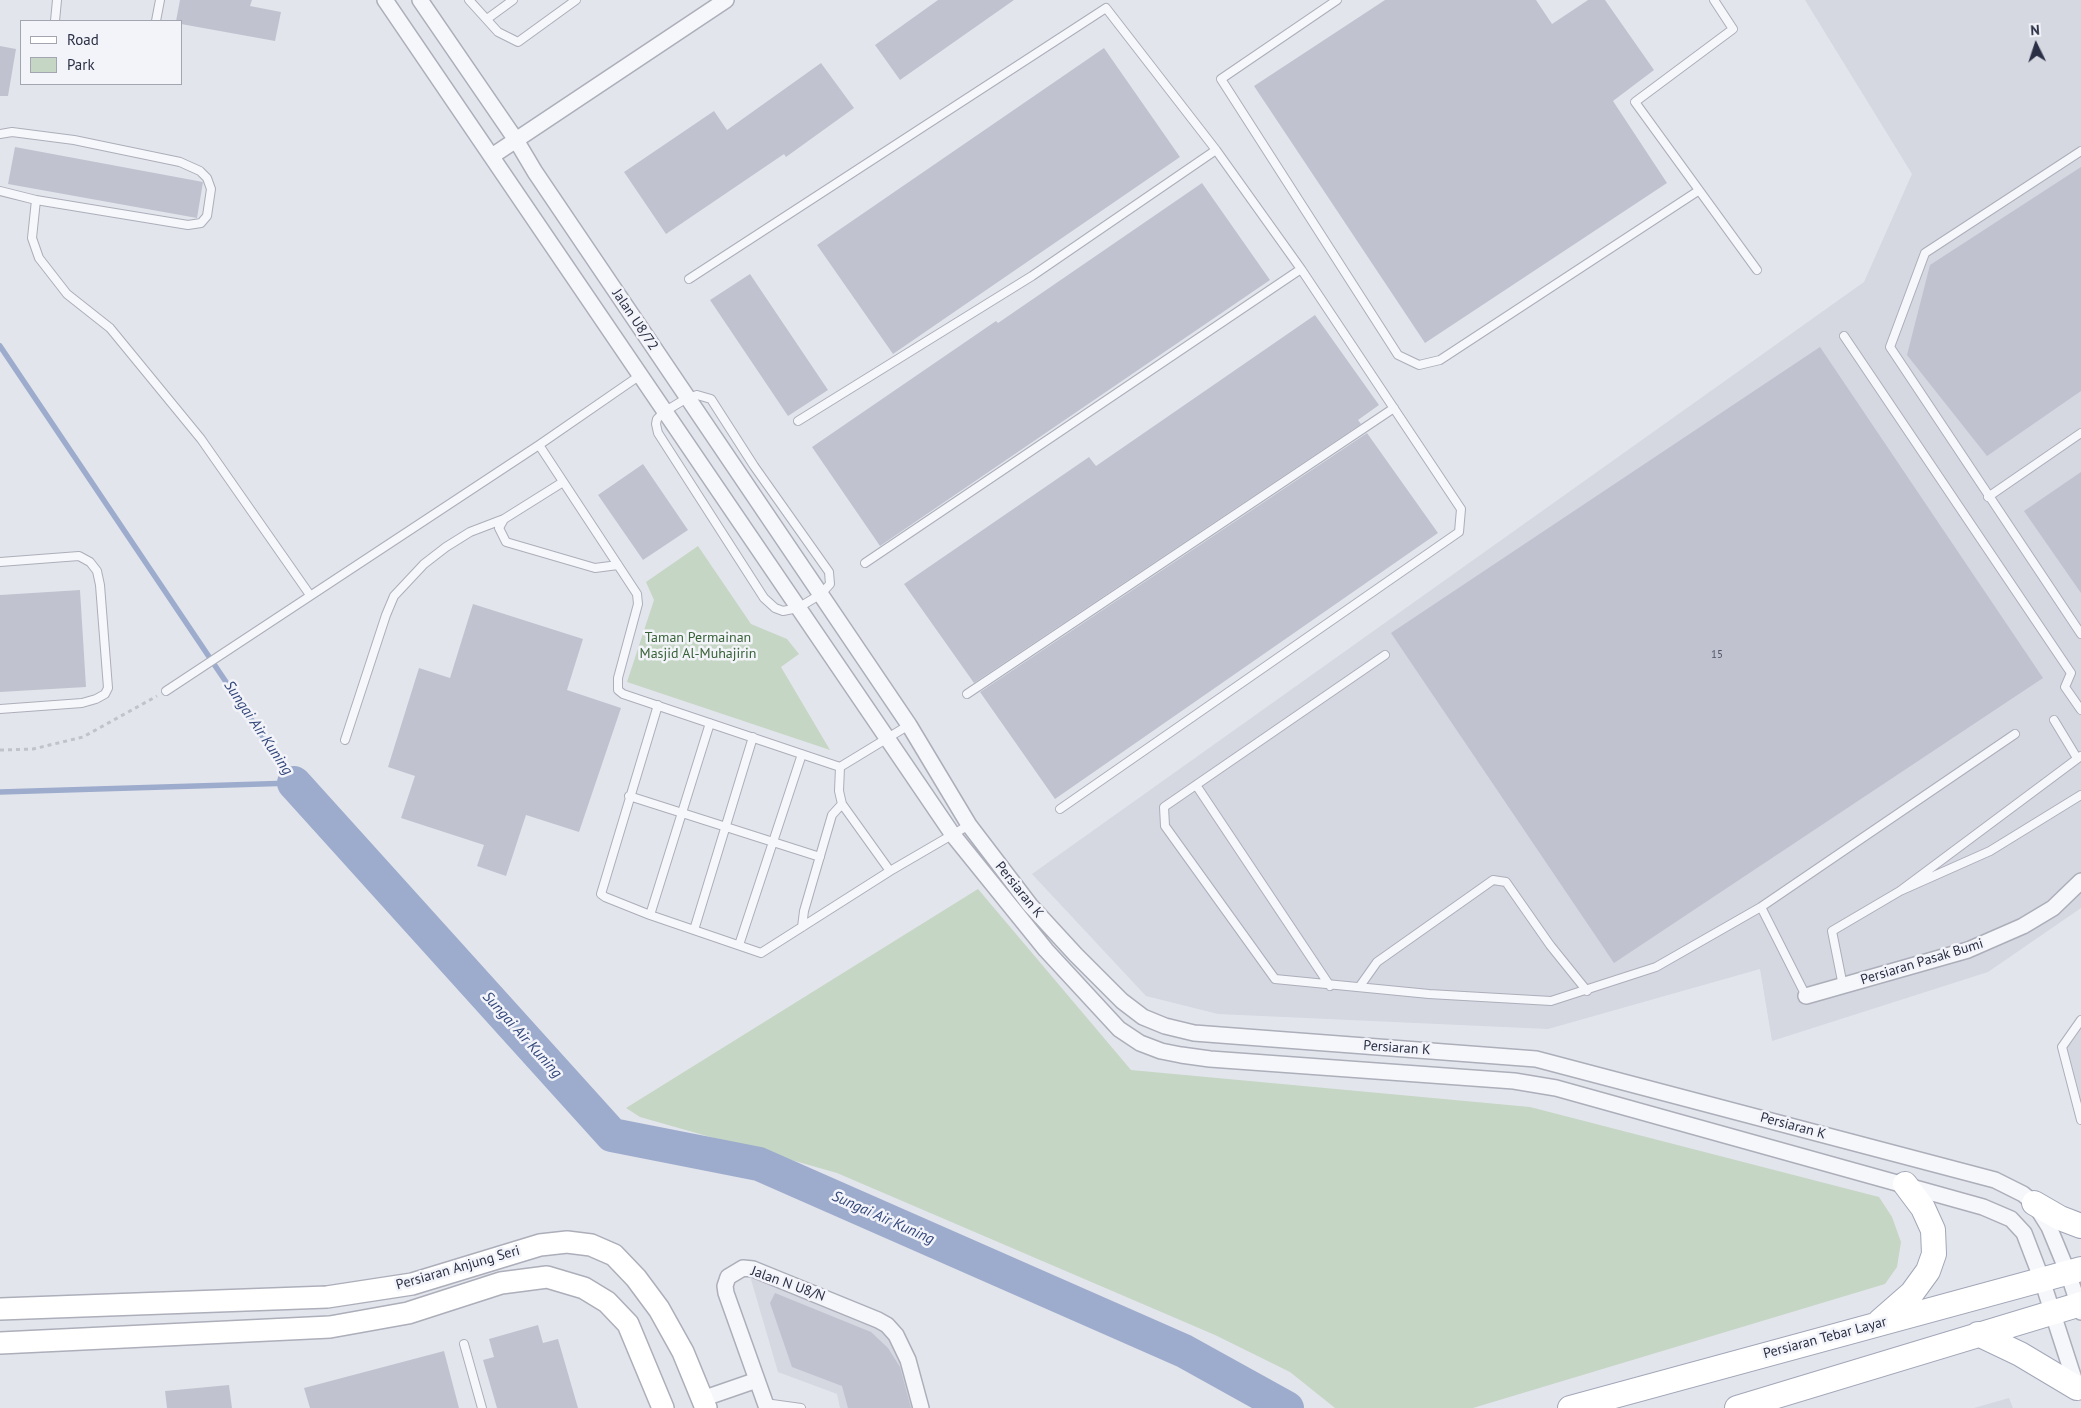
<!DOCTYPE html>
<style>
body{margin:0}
#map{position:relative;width:2081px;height:1408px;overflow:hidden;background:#e3e5ec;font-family:"PT Sans",sans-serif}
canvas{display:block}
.legend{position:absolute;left:20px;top:20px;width:162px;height:65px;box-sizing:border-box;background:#f3f4f9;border:1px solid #a3a5b1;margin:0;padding:6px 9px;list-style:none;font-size:15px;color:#2a2f45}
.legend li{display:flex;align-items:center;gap:10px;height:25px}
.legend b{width:25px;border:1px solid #a3a5b1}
.north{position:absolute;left:2011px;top:20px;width:50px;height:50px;-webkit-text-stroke:4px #f3f4f9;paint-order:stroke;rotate:356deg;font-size:14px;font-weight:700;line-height:20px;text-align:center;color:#2a2f45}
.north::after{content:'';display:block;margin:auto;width:18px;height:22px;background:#2a2f45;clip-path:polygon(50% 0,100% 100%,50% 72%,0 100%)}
</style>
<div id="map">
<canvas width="2081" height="1408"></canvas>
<ul class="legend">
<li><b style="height:6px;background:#fff"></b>Road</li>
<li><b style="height:14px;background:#c5d6c4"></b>Park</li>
</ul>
<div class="north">N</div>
</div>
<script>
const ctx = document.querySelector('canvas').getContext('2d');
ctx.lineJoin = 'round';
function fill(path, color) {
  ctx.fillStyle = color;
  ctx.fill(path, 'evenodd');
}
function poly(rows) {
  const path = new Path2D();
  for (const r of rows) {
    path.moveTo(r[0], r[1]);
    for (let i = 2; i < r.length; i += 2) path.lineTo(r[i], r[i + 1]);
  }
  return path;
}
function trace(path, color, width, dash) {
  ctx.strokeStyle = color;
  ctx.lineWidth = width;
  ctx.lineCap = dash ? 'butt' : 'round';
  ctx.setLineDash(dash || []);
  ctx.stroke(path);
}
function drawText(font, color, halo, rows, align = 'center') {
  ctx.font = font + ' "PT Sans",sans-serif';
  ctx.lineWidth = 5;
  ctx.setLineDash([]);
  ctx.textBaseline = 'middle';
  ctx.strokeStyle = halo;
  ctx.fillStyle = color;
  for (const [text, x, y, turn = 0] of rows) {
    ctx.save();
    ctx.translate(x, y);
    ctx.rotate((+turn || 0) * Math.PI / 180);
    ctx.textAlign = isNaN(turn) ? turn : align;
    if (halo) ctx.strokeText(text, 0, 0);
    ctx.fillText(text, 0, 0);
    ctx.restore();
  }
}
fill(poly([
 [1805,0,2081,0,2081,908,1988,972,1772,1041,1760,969,1548,1029,1218,1014,1146,996,1032,874,1864,282,1912,174],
 [2081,1029,2081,1102,2067,1048],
 [750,1276,880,1328,891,1340,900,1361,913,1408,840,1408,837,1394,778,1372],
 [2009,1398,2013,1408,1974,1408]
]), '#d5d7e1');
fill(poly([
 [698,546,751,624,787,639,799,654,781,667,830,750,627,682,654,600,646,582],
 [978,889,1131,1070,1530,1107,1879,1197,1892,1217,1901,1242,1897,1267,1885,1284,1473,1408,1335,1408,1290,1372,1215,1335,837,1173,640,1117,626,1108]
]), '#c5d6c4');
trace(poly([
 [0,346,294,783],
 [0,792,294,783]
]), '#9daccd', 5.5);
trace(poly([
 [294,783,612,1135,759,1164,1184,1351,1287,1408]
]), '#9daccd', 34);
fill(poly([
 [180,0,252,0,250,6,281,12,275,41,181,24,181,21,176,21],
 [938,0,1014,0,900,80,875,45],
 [1385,0,1536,0,1552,24,1588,0,1605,0,1654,70,1613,101,1667,183,1425,343,1254,86],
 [0,46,16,49,8,96,0,96],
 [1104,48,1180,157,893,354,817,245],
 [821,63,854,108,786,157,784,154,666,234,624,172,714,111,727,130],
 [15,147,203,182,197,218,8,184],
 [2081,167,2081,391,1987,456,1907,355,1930,265],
 [1202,183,1270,280,880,546,812,447,996,321,998,323],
 [750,274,828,390,788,416,710,300],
 [1315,315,1379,405,1358,420,1361,424,974,683,904,584,1089,457,1096,466],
 [1820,347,2043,678,1614,963,1391,633],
 [1367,433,1438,533,1055,799,980,692],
 [643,464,688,530,643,560,598,495],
 [2081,472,2081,593,2024,511],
 [80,590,86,687,0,692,0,595],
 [473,604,583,639,567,690,621,708,579,832,526,815,506,876,477,866,484,845,401,818,415,776,388,767,419,668,450,678],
 [775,1293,871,1332,888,1348,900,1367,911,1408,848,1408,842,1386,792,1367,770,1303],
 [538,1325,543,1343,558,1339,578,1408,497,1408,483,1360,494,1357,489,1339],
 [444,1351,459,1408,310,1408,304,1388],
 [229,1385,232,1408,167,1408,165,1391]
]), '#c0c3cf');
const lane = poly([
 [469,0,498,32,518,42,576,0],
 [1337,0,1221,79,1398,355,1419,365,1440,360,1698,191],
 [1714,0,1733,29,1635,102,1757,270],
 [487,19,513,0],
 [55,21,57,0],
 [156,21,160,0],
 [0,134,12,132,74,140,180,162,200,171,207,178,211,189,207,216,201,223,188,225,36,200],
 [2081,151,1925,253,1890,347,2081,634],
 [0,191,36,200,32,238,39,258,67,294,110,328,201,439,310,595],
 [689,279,1106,8,1216,150,1301,269,1461,509,1459,532,1060,809],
 [1844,336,2071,673,2065,687,2081,710],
 [697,395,711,399,754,466,829,572,830,584,821,594,798,608,783,611,775,608,764,598,658,433,656,424,657,419,664,412,687,398,697,395],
 [798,421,1032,276,1216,150],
 [539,445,637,594,638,604,618,678,618,690,623,694,840,767,909,725],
 [563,482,504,519,499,528,506,542,595,568,618,565],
 [1988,497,2081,433],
 [0,562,79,556,90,562,97,571,100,585,108,688,105,694,96,699,82,703,0,709],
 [865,563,1301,269],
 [1385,655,1164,807,1165,826,1275,979,1429,994,1551,1001,1656,967,1761,907],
 [166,691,539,445,639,376],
 [967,694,1394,408],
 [658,705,601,894,605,897,650,915,761,953,890,871,969,825],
 [2054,720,2077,758],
 [345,740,386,615,394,596,424,564,446,547,470,532,504,519],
 [2081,756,1900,891,1990,851,2081,795],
 [840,767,839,791,842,804,890,871],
 [1196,785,1330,986],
 [629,796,820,857],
 [650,915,710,723],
 [802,927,804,911,832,815,842,804],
 [694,930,753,737],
 [739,945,802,754],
 [1360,986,1377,962,1493,880,1506,882,1550,945,1587,991],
 [1843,986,1832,931,1900,891],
 [1806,996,1761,907,2015,734],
 [2081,1020,2062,1047,2081,1120],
 [464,1344,482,1408],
 [765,1403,801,1408]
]);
const street = poly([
 [385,0,953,835,1046,950,1119,1029,1140,1043,1161,1051,1181,1055,1210,1059,1514,1081,1556,1088,1983,1207,2011,1219,2024,1233,2042,1280,2077,1388],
 [420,0,516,140,535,172,909,725,969,825,1030,905,1076,955,1122,1001,1143,1017,1165,1026,1194,1033,1536,1059,1995,1180,2023,1194,2034,1203,2049,1227,2068,1273,2081,1312],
 [492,156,726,0],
 [1806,996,1968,950,2023,926,2053,908,2081,881],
 [702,1399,757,1380],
 [767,1408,726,1293,725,1286,728,1277,743,1268,753,1269,878,1320,887,1325,896,1335,908,1360,921,1408]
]);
const secondary = poly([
 [0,1309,327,1297,412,1284,540,1245,567,1242,591,1245,614,1255,636,1278,659,1309,683,1352,706,1408],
 [0,1343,330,1327,408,1313,501,1283,547,1277,584,1288,607,1302,628,1324,663,1408]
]);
const primary = poly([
 [2034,1203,2060,1218,2081,1226],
 [1880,1321,1912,1293,1928,1271,1934,1254,1933,1230,1923,1208,1905,1184],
 [1978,1334,2020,1354,2077,1388],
 [1570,1408,2081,1269],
 [1737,1408,2081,1304]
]);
trace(lane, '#acaeba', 10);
trace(street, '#acaeba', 18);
trace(secondary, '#acaeba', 24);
trace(primary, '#a2a7b8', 26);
trace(poly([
 [0,750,33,749,83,737,157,696]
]), '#c1c3cb', 3, [4, 4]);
trace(lane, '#f6f7fa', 8);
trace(street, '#f6f7fa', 15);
trace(secondary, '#fff', 21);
trace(primary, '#fff', 24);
drawText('11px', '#505468', null, [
 ["15",1717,655]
]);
drawText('14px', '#2a2f45', '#f3f4f9', [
 ["Jalan U8/72",635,320,56],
 ["Persiaran K",1019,890,51],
 ["Persiaran Pasak Bumi",1922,962,-17],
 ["Persiaran K",1397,1048,4],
 ["Persiaran K",1793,1126,15],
 ["Persiaran Anjung Seri",458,1268,-16],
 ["Jalan N U8/N",788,1284,20],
 ["Persiaran Tebar Layar",1825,1338,-15]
]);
drawText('14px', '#376136', '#f3f4f9', [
 ["Taman Permainan",698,638],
 ["Masjid Al-Muhajirin",698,654]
]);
drawText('italic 15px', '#32467b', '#f3f4f9', [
 ["Sungai Air Kuning",258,728,56],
 ["Sungai Air Kuning",522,1035,48],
 ["Sungai Air Kuning",883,1218,24]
]);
</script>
